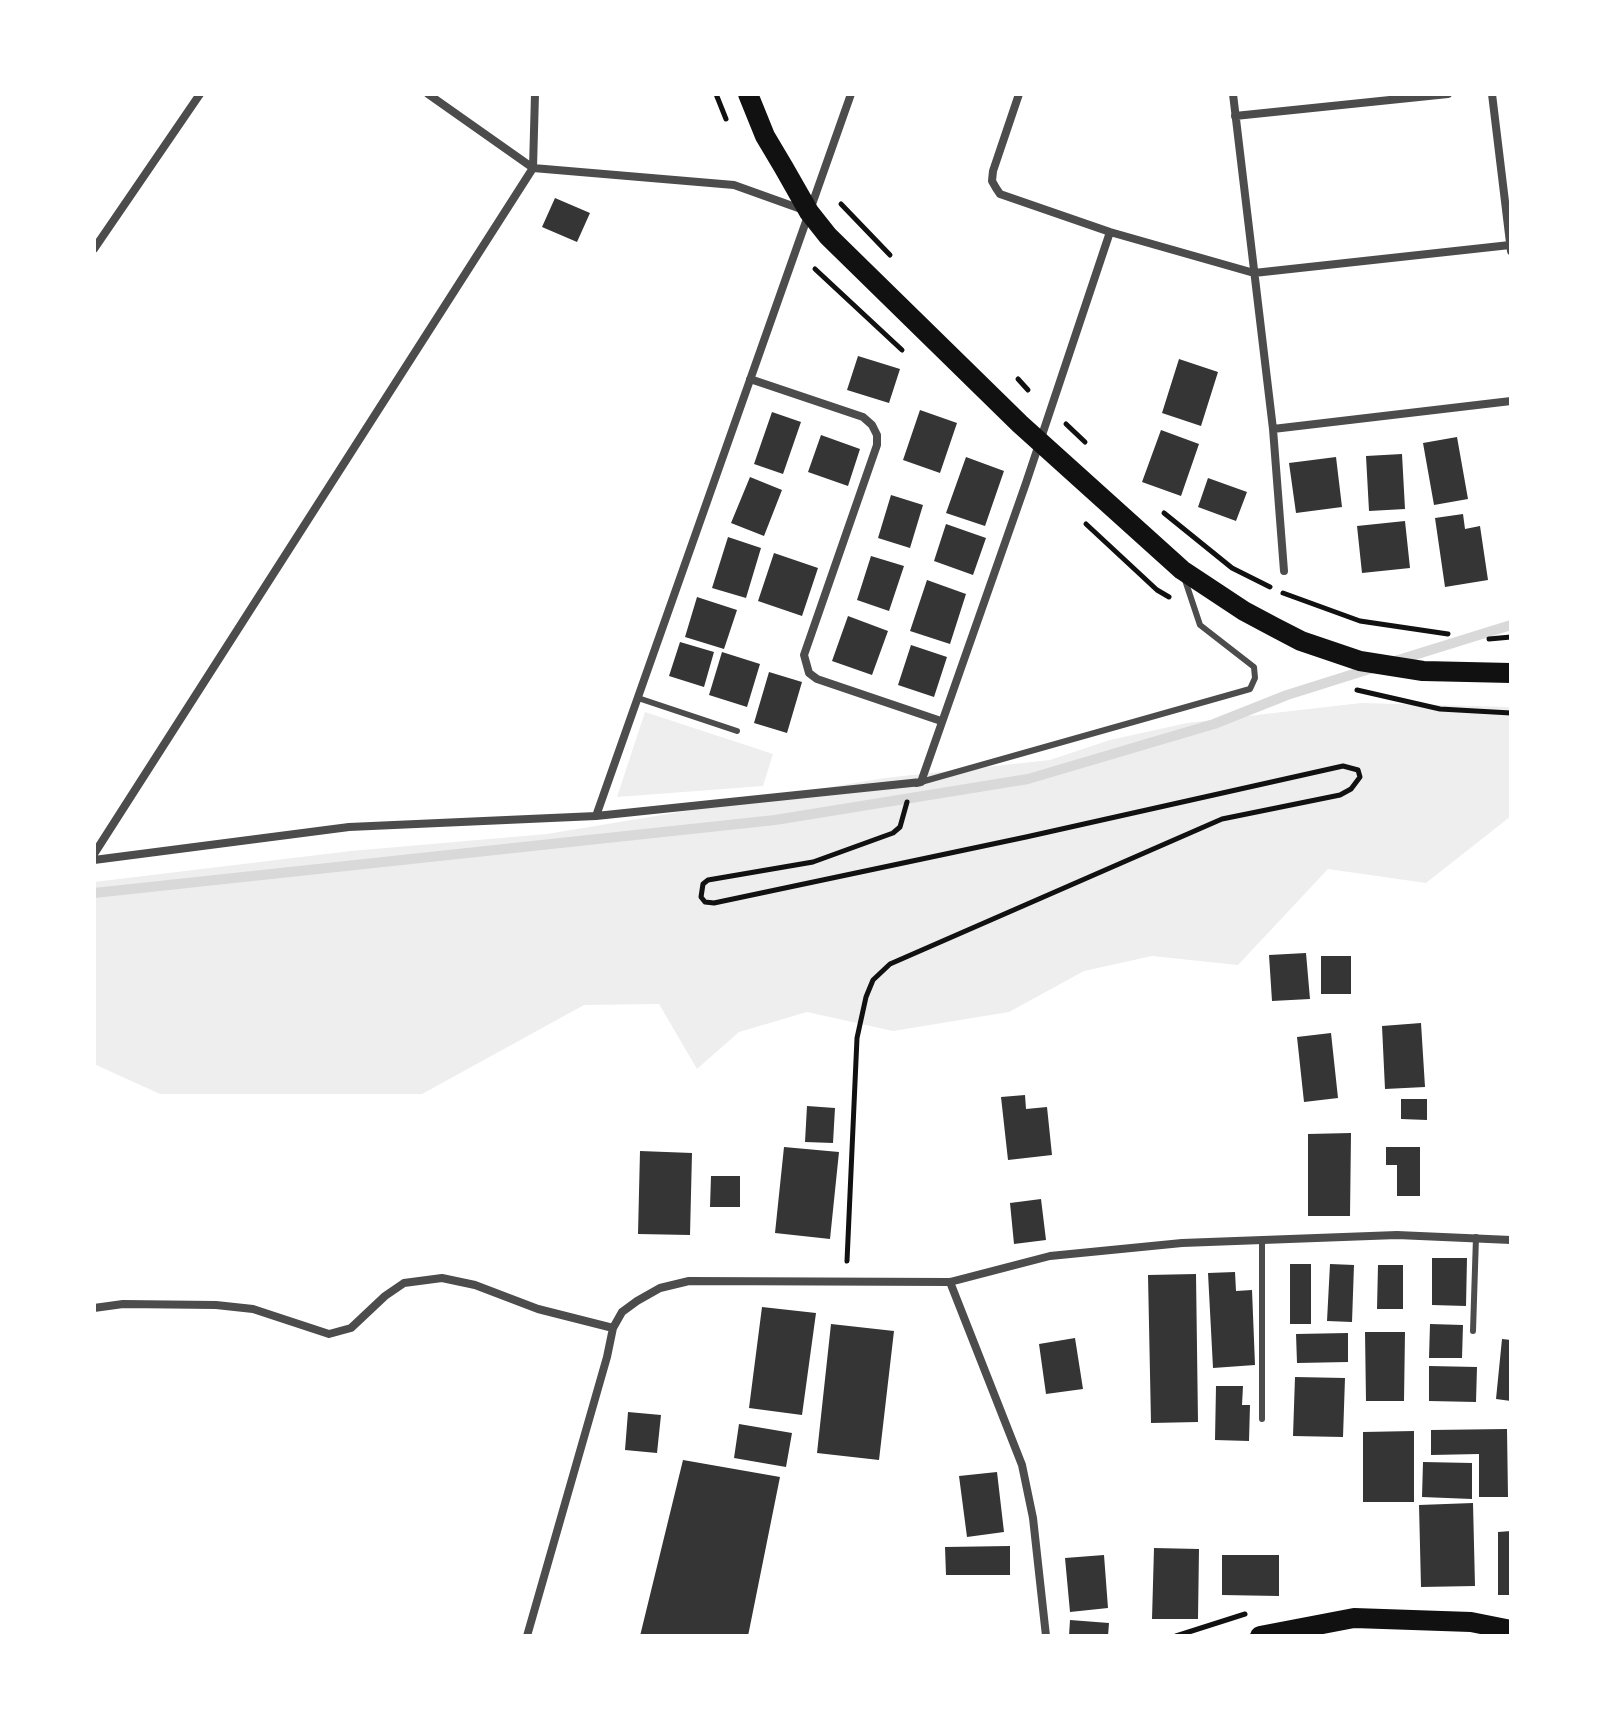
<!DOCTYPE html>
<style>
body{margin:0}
#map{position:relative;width:1605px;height:1730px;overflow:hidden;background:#fff;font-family:Signika,sans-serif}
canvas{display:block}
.frame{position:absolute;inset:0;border:96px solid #fff;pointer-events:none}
</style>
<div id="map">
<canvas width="1605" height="1730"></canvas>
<div class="frame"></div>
</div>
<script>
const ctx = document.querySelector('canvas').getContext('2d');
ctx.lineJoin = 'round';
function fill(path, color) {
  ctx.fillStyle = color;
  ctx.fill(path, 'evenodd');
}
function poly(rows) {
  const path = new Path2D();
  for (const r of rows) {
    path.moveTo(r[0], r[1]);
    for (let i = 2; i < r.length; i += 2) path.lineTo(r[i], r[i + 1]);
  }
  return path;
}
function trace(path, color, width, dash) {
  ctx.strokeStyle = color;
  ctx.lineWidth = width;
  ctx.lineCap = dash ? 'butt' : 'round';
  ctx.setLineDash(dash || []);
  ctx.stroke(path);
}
fill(poly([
 [1361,703,1511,707,1511,816,1426,883,1328,869,1238,965,1152,956,1084,971,1009,1012,893,1031,807,1012,739,1032,697,1069,659,1004,584,1005,422,1094,160,1094,94,1064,94,882,351,851,547,834,885,778,1050,760,1110,740,1187,723],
 [645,712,773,754,763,786,617,797]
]), '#eee');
trace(poly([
 [1395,661,1511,625],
 [94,893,775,820,1028,779,1214,724,1287,695,1376,667]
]), '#d9d9d9', 10);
fill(poly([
 [555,198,590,213,577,242,542,227],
 [858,356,900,369,889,403,847,390],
 [1179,359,1218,372,1201,426,1162,413],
 [920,410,957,423,940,473,903,460],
 [772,412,801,422,783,474,754,464],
 [1161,430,1199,444,1181,496,1142,482],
 [821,435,860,449,848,486,808,472],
 [1457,437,1468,499,1434,505,1423,443],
 [1402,454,1405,509,1369,511,1366,456],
 [966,457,1004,471,985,526,946,513],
 [1336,457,1342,507,1296,513,1289,463],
 [750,477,782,490,764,536,731,523],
 [1208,478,1247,492,1236,521,1198,507],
 [891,495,923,505,910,548,878,538],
 [1463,514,1465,529,1480,526,1488,580,1445,587,1435,518],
 [1405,521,1410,568,1362,573,1357,526],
 [946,524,986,538,973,575,934,561],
 [728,537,761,548,746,598,712,588],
 [774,553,818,568,802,616,758,601],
 [871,556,904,566,889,611,857,600],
 [927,580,966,594,950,644,910,631],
 [697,597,737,610,724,649,685,637],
 [848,616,888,631,872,675,832,661],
 [680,642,714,652,704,687,669,676],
 [911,645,947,657,934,697,898,685],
 [722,652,760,664,747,707,709,695],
 [769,672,802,682,787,733,754,723],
 [1306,953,1310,999,1272,1001,1269,955],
 [1321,956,1351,956,1351,994,1321,994],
 [1421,1023,1425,1087,1385,1089,1382,1026],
 [1331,1033,1338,1098,1304,1102,1297,1037],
 [1025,1095,1026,1109,1047,1107,1052,1155,1008,1160,1001,1097],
 [1401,1099,1427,1099,1427,1120,1401,1119],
 [807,1106,835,1108,833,1143,805,1142],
 [1351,1133,1350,1216,1308,1216,1308,1134],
 [784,1147,839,1152,830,1239,775,1233],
 [1386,1147,1420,1147,1420,1196,1397,1196,1397,1165,1386,1165],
 [640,1151,692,1153,690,1235,638,1234],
 [711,1176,740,1176,740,1207,710,1207],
 [1041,1199,1046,1240,1014,1244,1010,1203],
 [1432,1258,1467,1258,1466,1306,1432,1305],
 [1290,1264,1311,1264,1311,1324,1290,1324],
 [1330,1264,1354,1265,1352,1322,1327,1321],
 [1378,1265,1403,1265,1403,1309,1377,1309],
 [1235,1272,1236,1291,1252,1290,1255,1365,1213,1368,1208,1273],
 [1196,1274,1198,1422,1151,1423,1148,1275],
 [762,1307,816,1313,802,1415,749,1408],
 [831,1324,894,1331,879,1460,817,1453],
 [1430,1324,1463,1325,1462,1358,1429,1358],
 [1365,1332,1405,1332,1404,1401,1366,1401],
 [1348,1333,1348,1362,1297,1363,1296,1334],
 [1075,1338,1083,1389,1046,1394,1039,1344],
 [1502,1339,1511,1340,1511,1401,1496,1399],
 [1429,1366,1477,1367,1476,1402,1429,1401],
 [1295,1377,1345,1378,1343,1437,1293,1436],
 [1216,1386,1243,1386,1242,1405,1250,1405,1249,1441,1215,1440],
 [628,1412,661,1415,657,1453,625,1450],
 [739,1424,792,1433,786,1467,734,1458],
 [1507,1429,1508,1497,1479,1497,1479,1454,1431,1455,1431,1430],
 [1414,1431,1414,1502,1363,1502,1363,1432],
 [683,1460,780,1477,748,1636,640,1636],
 [1423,1462,1472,1463,1472,1499,1422,1497],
 [997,1472,1004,1532,967,1537,959,1476],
 [1473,1503,1475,1586,1421,1587,1419,1505],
 [1511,1531,1511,1595,1498,1595,1498,1532],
 [1010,1546,1010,1575,946,1575,945,1547],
 [1154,1548,1199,1549,1198,1619,1152,1619],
 [1104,1555,1108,1608,1070,1612,1065,1558],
 [1222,1555,1279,1555,1279,1596,1222,1595],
 [1070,1620,1109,1623,1108,1636,1069,1636]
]), '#353535');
trace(poly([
 [716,94,726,119],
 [841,204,890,255],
 [815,269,902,350],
 [1018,379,1028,390],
 [1066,424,1085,442],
 [1164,513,1232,568,1270,587],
 [1086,524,1157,590,1169,597],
 [1283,593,1360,621,1448,634],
 [1489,639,1511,637],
 [1357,690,1440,709,1511,713],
 [847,1261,857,1038,866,997,873,980,890,964,1222,819,1340,795,1351,789,1360,777,1358,770,1343,766,1026,837,714,903,705,902,701,897,703,884,708,880,813,862,893,833,900,827,907,802],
 [1176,1636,1245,1614]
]), '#111', 5);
trace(poly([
 [638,698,737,731],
 [921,782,1250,689,1255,678,1254,667,1200,625,1185,580],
 [1262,1241,1262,1419],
 [1473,1331,1476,1237]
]), '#4c4c4c', 6);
trace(poly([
 [428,94,533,168,734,185,801,209],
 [851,94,596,816,921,782],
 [1019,94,993,171,992,181,996,188,1000,194,1110,232,1254,273,1510,245],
 [1233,94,1273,429,1284,571],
 [1492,94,1511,251],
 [1235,116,1448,94],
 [94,249,200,94],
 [750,379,863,417,872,425,877,435,877,445,804,655,809,673,817,679,941,721],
 [1273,429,1511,401],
 [916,783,921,782,1026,483,1110,232],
 [94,854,533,168,535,94],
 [94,860,349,827,596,816],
 [950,1282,1022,1465,1033,1518,1046,1636],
 [94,1308,123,1304,216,1305,253,1309,329,1334,351,1328,385,1296,404,1283,442,1278,475,1285,538,1309,613,1328,622,1312,637,1301,660,1288,689,1281,950,1282,1050,1256,1182,1243,1397,1235,1511,1240],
 [527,1636,607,1357,613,1328]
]), '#4c4c4c', 8);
trace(poly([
 [748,94,765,136,784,168,809,212,828,236,1020,424,1182,570,1244,611,1274,627,1301,641,1360,661,1423,671,1511,673],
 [1260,1636,1354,1618,1471,1622,1511,1630]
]), '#111', 20);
</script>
